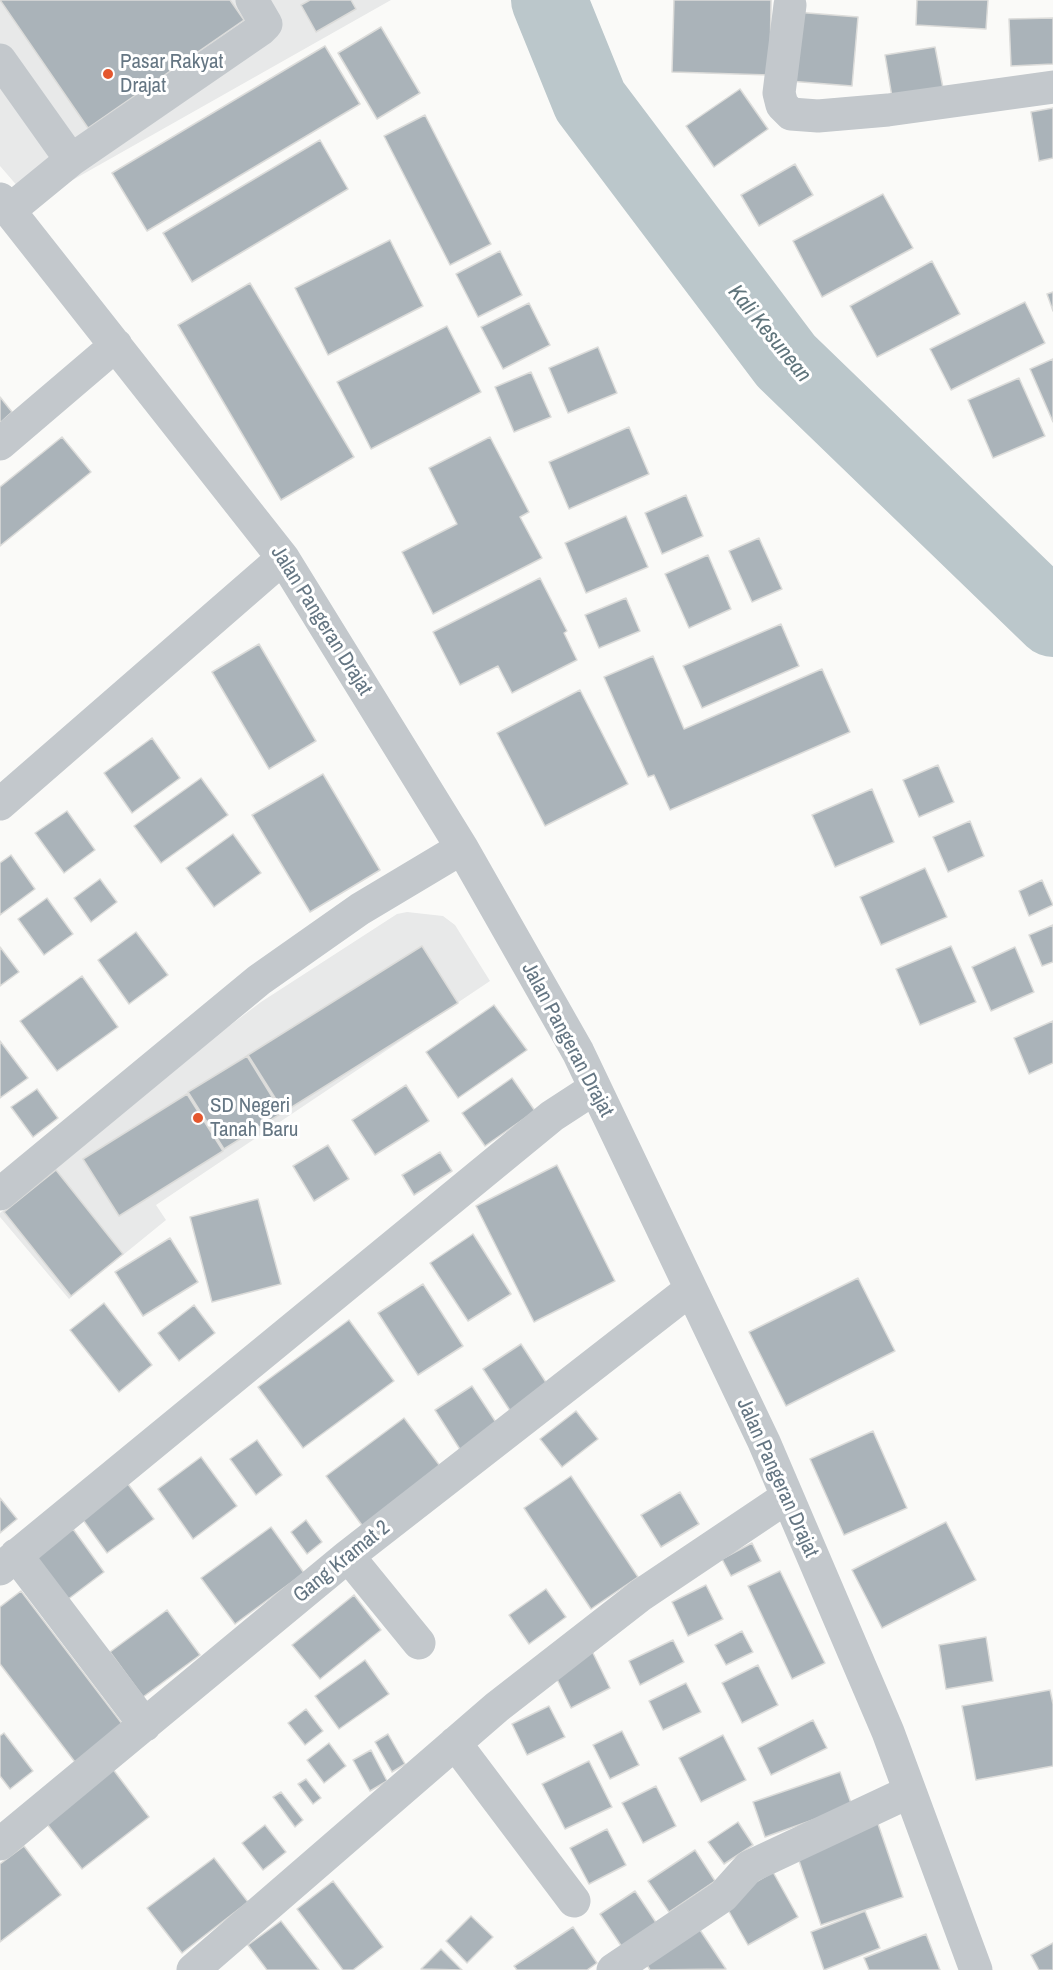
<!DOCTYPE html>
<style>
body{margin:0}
canvas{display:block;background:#fafaf8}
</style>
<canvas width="1053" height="1970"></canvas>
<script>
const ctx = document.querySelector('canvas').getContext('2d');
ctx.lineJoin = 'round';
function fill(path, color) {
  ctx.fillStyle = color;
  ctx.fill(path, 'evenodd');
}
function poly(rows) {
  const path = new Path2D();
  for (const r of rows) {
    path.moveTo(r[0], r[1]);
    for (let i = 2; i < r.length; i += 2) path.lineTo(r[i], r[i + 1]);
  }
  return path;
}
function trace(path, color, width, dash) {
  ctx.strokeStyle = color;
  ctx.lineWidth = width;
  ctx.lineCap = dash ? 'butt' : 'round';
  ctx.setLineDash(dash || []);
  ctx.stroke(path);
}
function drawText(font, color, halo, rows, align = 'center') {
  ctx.font = font + ' "Archivo Narrow",sans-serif';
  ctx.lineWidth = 6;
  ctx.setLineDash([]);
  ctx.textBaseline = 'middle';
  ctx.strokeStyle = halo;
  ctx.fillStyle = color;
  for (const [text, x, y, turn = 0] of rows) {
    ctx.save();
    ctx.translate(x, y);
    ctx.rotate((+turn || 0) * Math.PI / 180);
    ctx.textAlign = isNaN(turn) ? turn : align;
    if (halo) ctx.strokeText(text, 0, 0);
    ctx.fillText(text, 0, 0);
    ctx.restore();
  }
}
fill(poly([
 [0,0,391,0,32,203,0,166],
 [407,912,443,916,455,925,490,981,156,1205,166,1220,69,1299,0,1217,0,1213,151,1085,261,1002,397,914]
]), '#e8e9e9');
trace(poly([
 [549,0,590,101,786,361,1053,619]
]), '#bbc7cb', 76);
const building = poly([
 [0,0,230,0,244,20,88,128,0,0],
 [310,0,351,0,356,9,316,32,301,5,310,0],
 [674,0,771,0,770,75,672,72,674,0],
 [917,0,988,0,986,29,916,25,917,0],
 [795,12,858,17,852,86,789,81,795,12],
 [1053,18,1053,64,1011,66,1009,19,1053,18],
 [381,27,420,93,377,119,338,53,381,27],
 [325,46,360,104,147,231,112,173,325,46],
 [935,47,943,88,892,97,885,55,935,47],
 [740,89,768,129,714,167,686,126,740,89],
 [1053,108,1053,158,1039,161,1031,112,1053,108],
 [425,115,491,244,450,265,384,136,425,115],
 [320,140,348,189,192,282,163,233,320,140],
 [795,164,813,195,759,226,741,195,795,164],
 [883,194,913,248,822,297,793,241,883,194],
 [390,240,423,306,328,355,295,288,390,240],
 [500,251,522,295,478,317,456,274,500,251],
 [932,261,960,314,877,357,850,306,932,261],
 [250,283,354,457,281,500,178,325,250,283],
 [1053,292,1053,311,1047,294,1053,292],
 [1025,302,1045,343,951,390,930,349,1025,302],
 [529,303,550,345,503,369,481,327,529,303],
 [447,326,481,392,371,449,337,382,447,326],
 [598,347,617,393,568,413,549,368,598,347],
 [1053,359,1053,422,1030,369,1053,359],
 [531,372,551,417,514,432,495,387,531,372],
 [1019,378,1045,436,993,458,968,400,1019,378],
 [0,397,12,412,0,423,0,397],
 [629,427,649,474,569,509,549,462,629,427],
 [62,437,91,472,0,546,0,487,62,437],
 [490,437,529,512,520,517,542,558,433,614,402,552,457,524,429,468,490,437],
 [686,495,703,536,662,554,645,513,686,495],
 [626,516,648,567,586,593,565,543,626,516],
 [759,538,782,589,752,602,729,551,759,538],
 [708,555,731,609,689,628,665,574,708,555],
 [540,578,567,631,564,633,577,660,512,693,498,666,460,685,433,632,540,578],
 [626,598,640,631,599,648,585,615,626,598],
 [781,624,799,666,702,708,683,666,781,624],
 [259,644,316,741,269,769,212,672,259,644],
 [653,656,684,729,822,669,850,732,670,810,654,775,648,777,604,677,653,656],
 [580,690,628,784,545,826,497,733,580,690],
 [152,738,180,778,132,813,104,773,152,738],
 [938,765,954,802,919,817,903,780,938,765],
 [323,774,380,870,310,912,252,815,323,774],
 [201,778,228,815,161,863,134,826,201,778],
 [872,789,894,842,835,867,812,815,872,789],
 [67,811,95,850,64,873,35,833,67,811],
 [970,821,984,856,948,872,933,837,970,821],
 [233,834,261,873,214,907,186,868,233,834],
 [11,855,35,889,0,915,0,863,11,855],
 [925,868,947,917,881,945,860,897,925,868],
 [100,879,117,902,91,922,74,898,100,879],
 [1042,880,1053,905,1029,916,1019,891,1042,880],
 [47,898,73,934,44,955,18,919,47,898],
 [1053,925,1053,962,1042,966,1029,935,1053,925],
 [136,932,168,975,129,1004,98,960,136,932],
 [422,946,458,1003,284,1112,248,1055,422,946],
 [951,946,976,1002,920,1025,896,969,951,946],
 [0,947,19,972,0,986,0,947],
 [1015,947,1034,992,991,1011,972,967,1015,947],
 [82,976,118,1027,57,1071,20,1021,82,976],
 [494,1005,527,1050,458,1098,426,1052,494,1005],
 [1053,1021,1053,1063,1029,1074,1014,1038,1053,1021],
 [0,1041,28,1078,0,1098,0,1041],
 [247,1056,282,1113,224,1149,188,1092,247,1056],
 [512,1078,535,1111,485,1146,462,1113,512,1078],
 [406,1085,429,1121,375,1155,352,1120,406,1085],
 [37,1089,58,1118,33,1137,11,1107,37,1089],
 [187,1094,223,1151,119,1216,83,1159,187,1094],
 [328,1145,349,1179,314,1201,293,1166,328,1145],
 [440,1152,452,1171,414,1195,402,1175,440,1152],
 [557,1165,615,1281,534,1322,476,1206,557,1165],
 [56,1170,123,1254,71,1296,4,1212,56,1170],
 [258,1199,281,1284,212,1302,190,1217,258,1199],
 [473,1234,511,1294,468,1321,430,1263,473,1234],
 [170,1238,198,1282,143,1316,115,1272,170,1238],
 [858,1278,895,1351,786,1406,749,1332,858,1278],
 [423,1284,463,1346,418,1375,378,1313,423,1284],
 [104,1303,152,1365,119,1392,70,1330,104,1303],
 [194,1305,215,1333,179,1361,158,1333,194,1305],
 [349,1320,394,1381,303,1448,258,1387,349,1320],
 [521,1344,549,1387,511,1412,483,1369,521,1344],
 [472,1386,501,1430,463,1454,435,1410,472,1386],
 [576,1411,598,1439,562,1467,540,1439,576,1411],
 [404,1418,443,1470,364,1528,326,1476,404,1418],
 [873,1431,907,1508,844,1535,810,1459,873,1431],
 [257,1440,282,1475,256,1495,230,1459,257,1440],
 [201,1457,237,1506,193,1539,158,1489,201,1457],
 [122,1476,154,1519,107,1553,76,1510,122,1476],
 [571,1476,638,1577,591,1609,524,1508,571,1476],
 [680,1492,699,1524,661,1547,641,1515,680,1492],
 [0,1498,17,1519,0,1533,0,1498],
 [306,1520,322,1542,307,1554,291,1532,306,1520],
 [946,1522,976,1580,882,1628,852,1570,946,1522],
 [271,1527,304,1573,235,1624,201,1578,271,1527],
 [73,1529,104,1572,67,1600,35,1557,73,1529],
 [752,1543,761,1561,731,1576,722,1559,752,1543],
 [780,1571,825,1663,792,1679,748,1586,780,1571],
 [706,1585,723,1619,688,1636,672,1602,706,1585],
 [546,1589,566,1617,529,1644,509,1615,546,1589],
 [21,1591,123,1725,75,1762,0,1664,0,1607,21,1591],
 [354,1595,381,1630,320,1679,292,1645,354,1595],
 [167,1610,200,1655,143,1697,110,1652,167,1610],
 [742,1631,753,1652,726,1665,715,1645,742,1631],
 [986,1637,993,1681,946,1689,939,1645,986,1637],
 [673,1640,684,1662,640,1685,629,1661,673,1640],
 [592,1651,610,1688,571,1708,553,1671,592,1651],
 [365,1660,389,1694,339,1729,315,1696,365,1660],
 [758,1665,778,1705,742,1723,722,1683,758,1665],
 [686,1683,701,1712,663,1730,649,1701,686,1683],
 [1050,1690,1053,1704,1053,1766,976,1780,962,1706,1050,1690],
 [549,1706,565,1737,527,1755,512,1724,549,1706],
 [306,1709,323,1731,305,1745,288,1723,306,1709],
 [813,1720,827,1748,771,1775,758,1748,813,1720],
 [622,1731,639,1765,610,1779,593,1745,622,1731],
 [4,1733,33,1771,10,1789,0,1776,0,1736,4,1733],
 [388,1734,405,1764,392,1772,375,1742,388,1734],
 [723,1735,746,1780,701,1802,679,1758,723,1735],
 [329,1743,346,1766,324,1783,307,1760,329,1743],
 [371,1750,387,1781,370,1791,353,1760,371,1750],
 [589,1761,612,1807,565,1829,542,1784,589,1761],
 [112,1768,149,1817,82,1869,44,1820,112,1768],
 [840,1772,852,1806,765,1837,753,1802,840,1772],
 [306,1779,321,1798,313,1804,298,1784,306,1779],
 [656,1786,676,1826,643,1843,622,1803,656,1786],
 [281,1792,303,1820,295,1827,273,1797,281,1792],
 [877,1821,903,1897,821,1925,795,1849,877,1821],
 [738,1822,753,1845,724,1864,708,1842,738,1822],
 [265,1825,286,1852,263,1870,242,1843,265,1825],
 [607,1829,626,1865,589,1884,570,1848,607,1829],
 [24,1846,61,1895,0,1942,0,1864,24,1846],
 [695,1850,715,1881,669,1912,648,1881,695,1850],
 [214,1858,248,1902,182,1953,147,1908,214,1858],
 [773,1872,798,1917,748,1945,723,1901,773,1872],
 [333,1881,383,1947,353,1970,343,1970,297,1909,333,1881],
 [635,1891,659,1927,624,1950,600,1914,635,1891],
 [865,1911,880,1948,824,1970,811,1932,865,1911],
 [471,1916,493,1937,467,1963,446,1941,471,1916],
 [281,1921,319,1970,267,1970,248,1945,281,1921],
 [696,1924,726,1969,650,1970,643,1958,696,1924],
 [573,1927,597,1963,587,1970,517,1970,514,1966,573,1927],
 [926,1934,940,1970,869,1970,864,1958,926,1934],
 [1053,1943,1053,1970,1039,1970,1031,1955,1053,1943],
 [441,1949,462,1970,421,1969,441,1949]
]);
fill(building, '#aab3b9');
trace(building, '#dcdcda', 1.5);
trace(poly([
 [790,5,779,93,782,105,791,114,818,116,888,110,1053,87],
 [0,60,71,160],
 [0,199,283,558,462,848,578,1052,764,1442,888,1732,976,1970],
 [10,210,71,160,260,30,266,24,252,0],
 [0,444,116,345],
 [0,804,283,558],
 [0,1194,259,980,360,909,462,848],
 [16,1555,145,1725],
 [348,1556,419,1643],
 [0,1569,552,1116,595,1088],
 [455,1743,574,1901],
 [0,1844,348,1556,691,1289],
 [193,1970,497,1707,641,1595,787,1497],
 [613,1970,723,1896,749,1867,909,1792]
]), '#c3c8cc', 33);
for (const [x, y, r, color] of [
 [108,74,6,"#e4572e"],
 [198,1118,6,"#e4572e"]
]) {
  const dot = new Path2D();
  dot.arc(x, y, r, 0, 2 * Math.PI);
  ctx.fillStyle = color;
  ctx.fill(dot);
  trace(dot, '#fff', 2);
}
drawText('21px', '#657683', '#fff', [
 ["Pasar Rakyat",120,62],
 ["Drajat",120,86],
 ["SD Negeri",210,1106],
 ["Tanah Baru",210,1130]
], 'left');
drawText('21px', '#657683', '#fff', [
 ["Jalan Pangeran Drajat",321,621,58],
 ["Jalan Pangeran Drajat",567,1040,62],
 ["Jalan Pangeran Drajat",777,1478,66],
 ["Gang Kramat 2",342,1562,-39]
]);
drawText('italic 22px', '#60757c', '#fff', [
 ["Kali Kesunean",769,334,51]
]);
</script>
